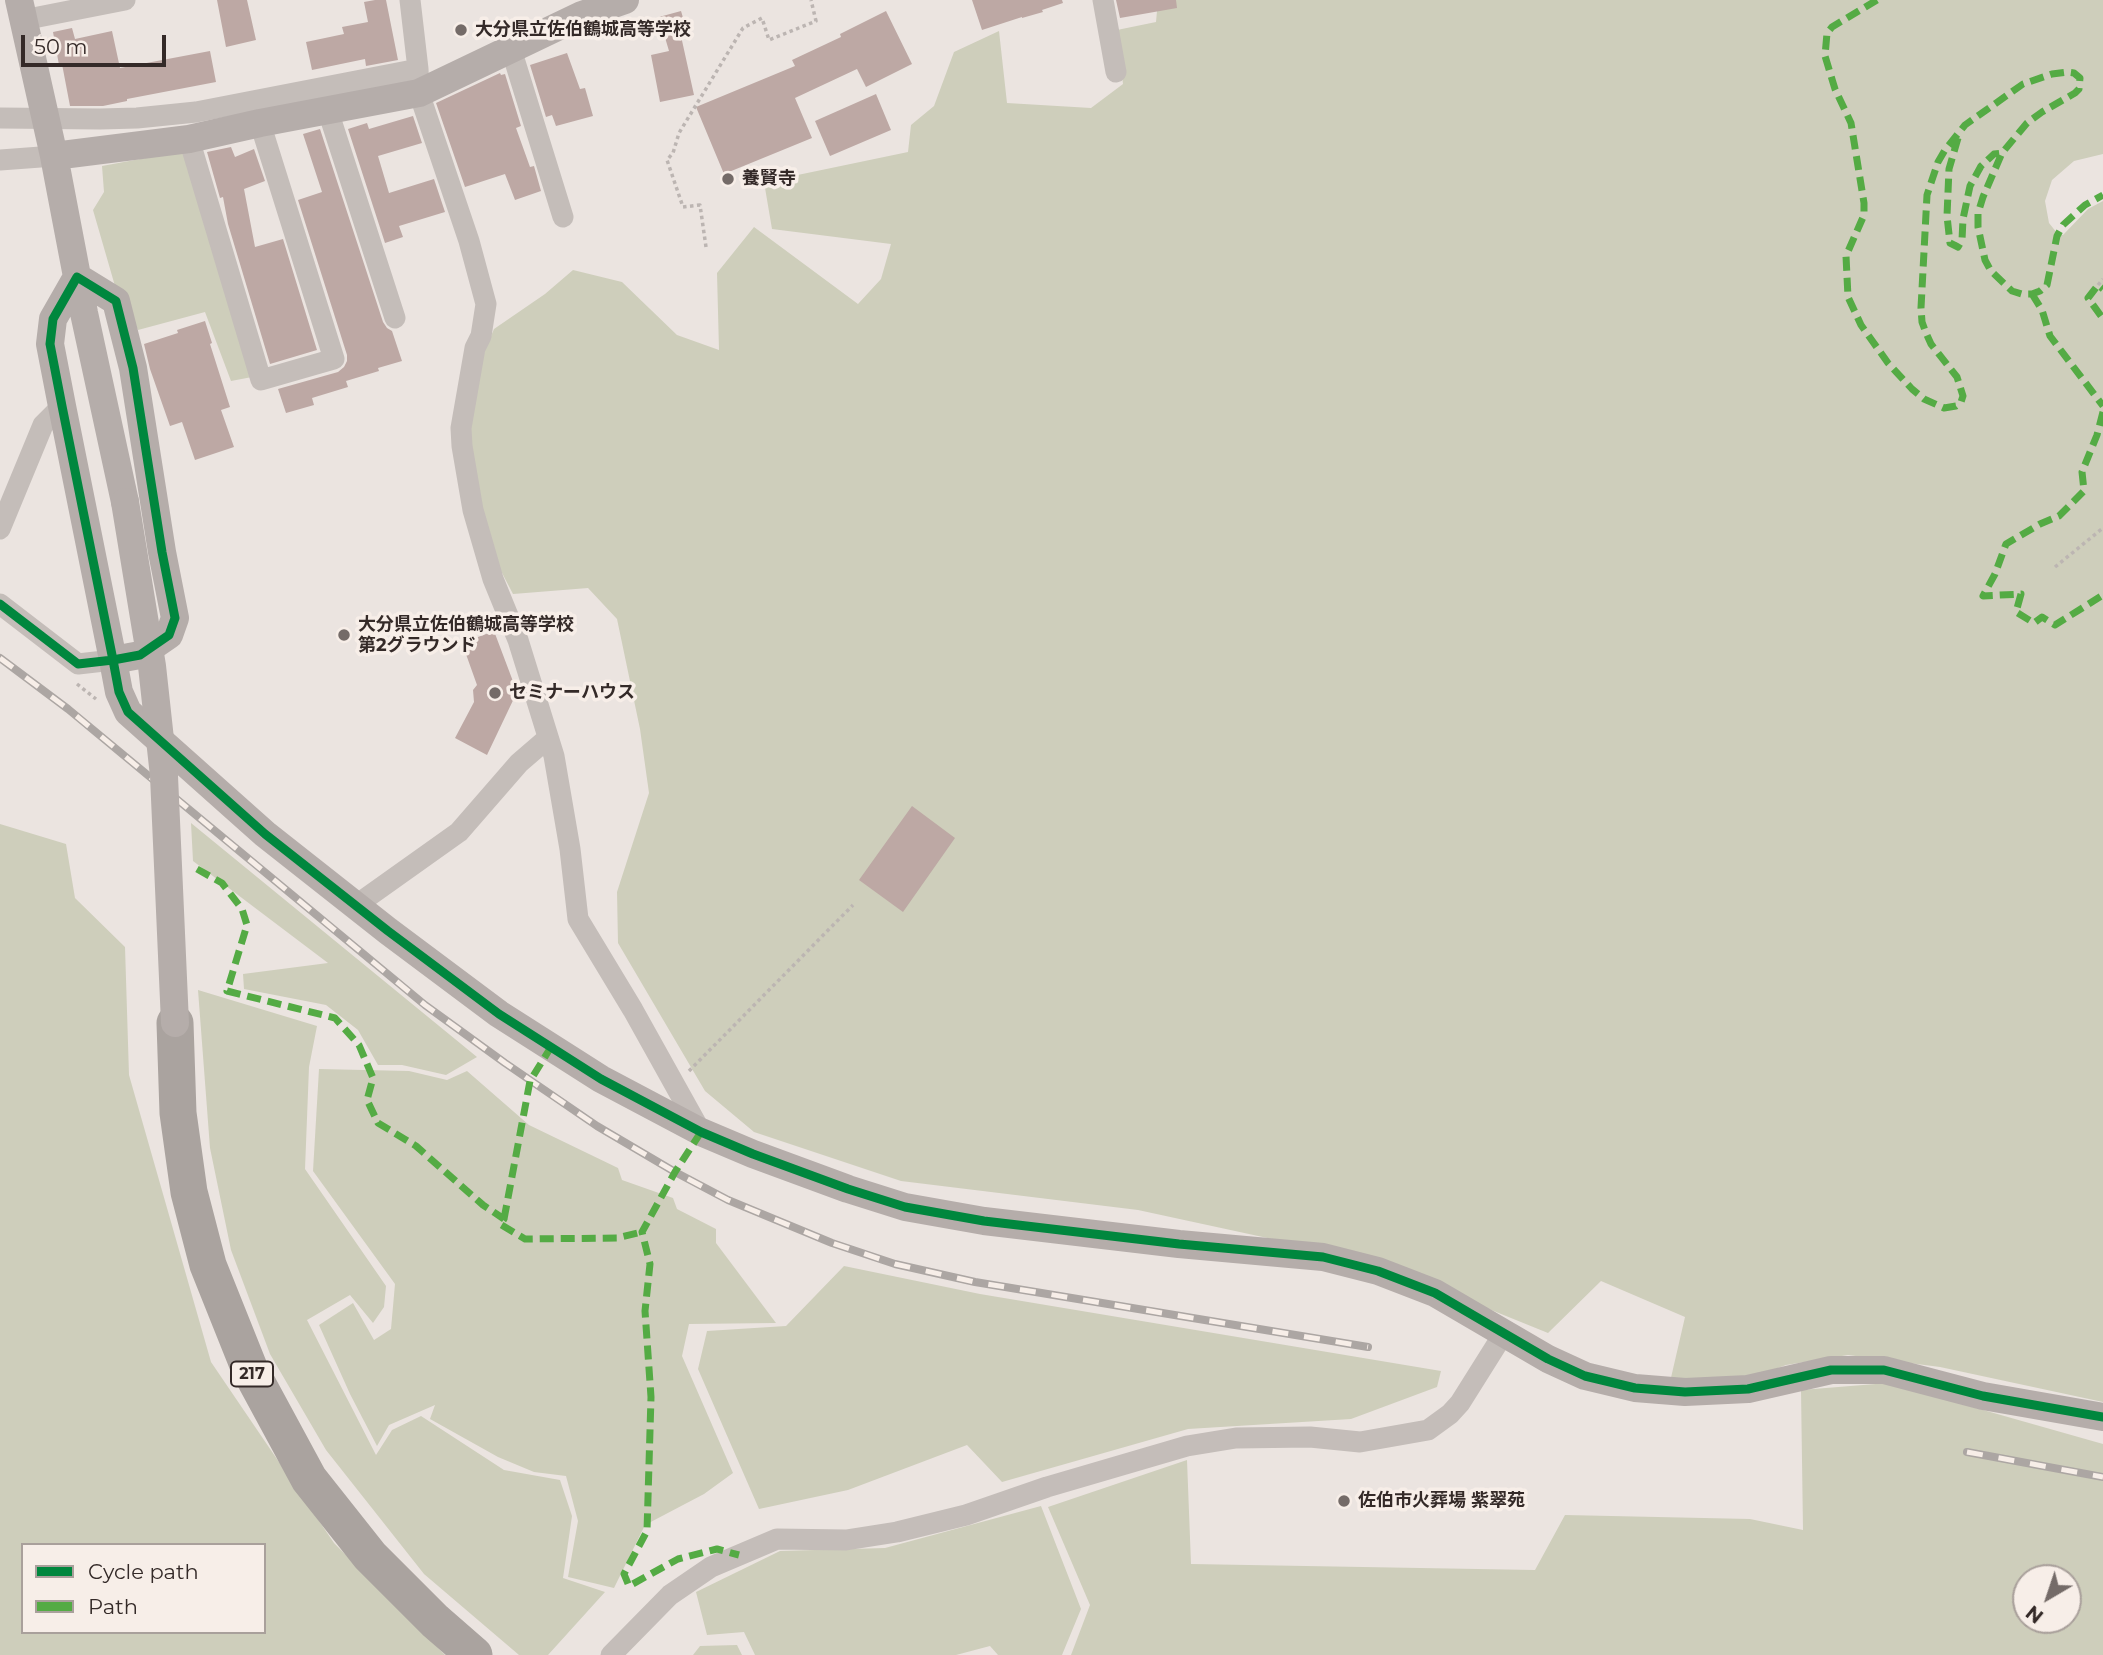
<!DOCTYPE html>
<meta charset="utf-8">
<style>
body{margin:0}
#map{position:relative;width:2103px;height:1655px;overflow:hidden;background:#ebe4e0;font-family:Montserrat,sans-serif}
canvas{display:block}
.legend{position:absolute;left:21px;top:1543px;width:245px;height:91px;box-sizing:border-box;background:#f7eee8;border:2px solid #a9a09b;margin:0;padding:9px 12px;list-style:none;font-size:21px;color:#342a28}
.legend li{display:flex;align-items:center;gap:14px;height:35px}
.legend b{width:35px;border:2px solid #a9a09b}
.north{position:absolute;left:2012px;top:1564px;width:70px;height:70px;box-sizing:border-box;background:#f7eee8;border:2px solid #a9a09b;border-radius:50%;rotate:219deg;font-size:19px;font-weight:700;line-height:28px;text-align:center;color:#342a28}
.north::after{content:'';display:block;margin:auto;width:24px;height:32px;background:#746b68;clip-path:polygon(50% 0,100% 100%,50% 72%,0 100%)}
.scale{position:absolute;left:21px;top:35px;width:145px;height:32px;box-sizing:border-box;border:4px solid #342a28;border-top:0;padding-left:9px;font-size:21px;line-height:24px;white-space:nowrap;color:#342a28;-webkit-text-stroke:5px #f7eee8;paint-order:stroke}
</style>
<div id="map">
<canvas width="2103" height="1655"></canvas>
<ul class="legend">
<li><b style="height:9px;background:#00873e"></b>Cycle path</li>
<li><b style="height:9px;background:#54ab44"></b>Path</li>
</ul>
<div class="north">N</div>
<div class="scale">50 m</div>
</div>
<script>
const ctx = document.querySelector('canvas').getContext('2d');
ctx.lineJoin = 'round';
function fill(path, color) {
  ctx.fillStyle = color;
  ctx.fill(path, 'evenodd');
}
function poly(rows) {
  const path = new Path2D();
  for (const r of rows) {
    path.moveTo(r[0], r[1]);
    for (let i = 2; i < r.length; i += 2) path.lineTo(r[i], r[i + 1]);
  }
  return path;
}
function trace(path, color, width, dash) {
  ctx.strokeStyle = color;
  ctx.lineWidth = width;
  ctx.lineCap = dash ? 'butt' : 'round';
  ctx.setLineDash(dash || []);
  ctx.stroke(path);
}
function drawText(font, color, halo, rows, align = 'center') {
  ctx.font = font + ' Montserrat,"Noto Sans JP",sans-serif';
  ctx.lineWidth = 7;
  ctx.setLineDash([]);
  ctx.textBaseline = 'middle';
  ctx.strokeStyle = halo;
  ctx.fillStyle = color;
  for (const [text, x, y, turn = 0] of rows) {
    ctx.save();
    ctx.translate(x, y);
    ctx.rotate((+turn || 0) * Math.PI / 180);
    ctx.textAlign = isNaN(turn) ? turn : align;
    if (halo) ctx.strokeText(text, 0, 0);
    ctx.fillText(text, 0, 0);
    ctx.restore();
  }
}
fill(poly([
 [1158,0,2103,0,2103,154,2074,161,2052,180,2045,201,2049,223,2057,233,2063,235,2088,209,2103,201,2103,1402,1940,1367,1848,1355,1786,1365,1746,1380,1670,1382,1685,1317,1601,1281,1548,1333,1437,1288,1309,1247,1138,1210,901,1181,754,1132,705,1091,618,943,617,892,649,793,640,729,617,619,588,588,513,594,490,550,469,439,478,367,494,329,545,294,573,270,622,282,677,335,719,350,717,273,754,227,858,304,881,279,891,244,772,229,764,182,908,152,911,125,934,106,954,52,999,31,1007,103,1091,108,1123,84,1117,30,1156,22],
 [184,151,252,377,231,381,205,312,138,330,115,286,93,210,104,192,102,166],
 [191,823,477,1057,446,1075,402,1065,378,1065,358,1030,326,1005,244,989,243,974,328,963,193,861],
 [0,824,66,844,75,898,125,947,129,1075,211,1362,334,1543,445,1655,0,1655],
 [23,1545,264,1545,264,1632,23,1632],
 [198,990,317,1026,309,1067,305,1169,386,1286,384,1307,373,1323,350,1295,307,1320,376,1455,392,1430,421,1416,504,1470,560,1480,572,1516,563,1578,605,1592,548,1655,519,1655,424,1574,326,1450,270,1354,231,1250,210,1148],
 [319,1069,409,1071,447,1080,467,1071,529,1125,618,1168,622,1180,673,1198,677,1209,716,1229,716,1243,776,1323,689,1324,682,1356,733,1473,704,1494,645,1525,614,1588,568,1577,578,1521,566,1476,534,1472,498,1457,430,1419,435,1405,389,1425,377,1446,350,1394,319,1325,353,1303,374,1340,391,1329,395,1284,313,1171],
 [844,1266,980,1294,1441,1371,1437,1387,1351,1419,1188,1429,1002,1482,967,1445,848,1490,759,1509,698,1369,707,1331,786,1326],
 [1888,1383,2103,1444,2103,1655,1071,1655,1090,1605,1048,1507,1187,1460,1191,1564,1535,1570,1565,1515,1750,1519,1803,1530,1801,1390],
 [2026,1578,2068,1578,2068,1620,2026,1620],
 [1041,1506,1081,1609,1062,1655,998,1655,990,1646,956,1655,755,1655,744,1632,707,1635,696,1592,780,1551,885,1548],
 [737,1645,742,1655,693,1655,700,1646]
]), '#cecebb');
fill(poly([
 [217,0,247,0,256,40,226,47],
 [375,0,386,0,398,60,366,66,365,59,312,70,306,42,344,34,342,27,368,22,364,2],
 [972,0,1062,0,1063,3,1042,10,1043,12,1022,18,1022,17,982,30],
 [1116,0,1176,0,1177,8,1120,18],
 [681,11,688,34,681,36,694,95,660,102,651,55,669,51,659,17],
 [886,11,912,64,866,87,857,69,795,98,812,138,724,174,696,107,795,66,792,60,841,37,840,34],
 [72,28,75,39,112,31,120,68,210,51,216,82,127,99,127,101,103,106,70,106,62,64,59,65,53,32],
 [567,53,580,89,585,88,593,116,556,126,552,115,546,117,530,65],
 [500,73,501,75,505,74,521,126,516,128,530,167,534,166,541,191,515,200,505,174,465,187,436,103],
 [876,94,891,130,830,156,815,121],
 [413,116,422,143,378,156,389,193,434,179,445,212,399,226,403,237,385,243,348,129,367,123,369,129],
 [320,129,383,322,387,328,392,331,402,361,378,368,379,371,346,381,348,387,312,398,314,405,286,413,278,389,338,372,344,367,347,361,347,355,298,200,322,192,303,134],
 [231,147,235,157,254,149,265,181,244,189,255,247,283,239,317,350,270,364,228,224,223,197,220,198,207,152],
 [205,321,212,343,210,344,230,407,221,410,234,447,195,460,182,422,170,426,150,369,144,344,178,333,177,330],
 [494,631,517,692,487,755,455,738,474,702,473,690,477,685,462,643],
 [912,806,955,838,903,912,859,880]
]), '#bda8a4');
trace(poly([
 [706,247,700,205,683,207,667,160,673,153,679,133,743,28,762,18,769,40,816,21,811,0],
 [2098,285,2103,279],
 [2055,567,2103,528],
 [77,684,96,699],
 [689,1071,853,905]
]), '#bcb5b2', 3.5, [3.5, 3.5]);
trace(poly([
 [410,0,418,69,419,93,469,241,486,304,481,336,475,348,461,428,462,446,473,510,493,579,518,640,554,756,570,849,578,919,633,1010,701,1132],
 [1103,0,1116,72],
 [23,20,125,0],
 [511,49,563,217],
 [328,111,395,318],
 [0,118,100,119,137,118,196,112,418,69],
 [189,139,261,380,334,359,260,123],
 [0,160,54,156],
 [0,529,43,425,62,406],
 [0,604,78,664,113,660],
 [355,906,459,832,519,763,548,738],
 [611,1655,670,1595,711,1567,777,1539,846,1540,897,1532,966,1515,1047,1487,1187,1446,1236,1438,1310,1437,1360,1442,1428,1430,1450,1414,1460,1403,1504,1333]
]), '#c4bdb9', 21);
trace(poly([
 [19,0,54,156,84,313,125,502],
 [54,156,189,139,260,123,419,93,582,15,625,0],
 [113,660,140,655,169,635,175,618,162,552,133,368,116,301,77,277,53,319,50,344,62,406,113,660,119,692,128,712,265,834,388,931,499,1014,601,1079,701,1132,753,1154,848,1189,905,1207,984,1221,1179,1244,1323,1257,1378,1271,1435,1293,1548,1359,1585,1376,1635,1388,1685,1392,1748,1389,1831,1370,1884,1370,1983,1396,2103,1417]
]), '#b5adaa', 28);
trace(poly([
 [175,1023,178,1113,189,1192,208,1265,250,1370,309,1479,370,1556,435,1621,474,1655]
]), '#aaa39f', 37);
const rail = poly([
 [0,658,68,709,425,1005,505,1063,597,1126,675,1172,728,1200,832,1243,895,1264,975,1282,1368,1347],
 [1967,1452,2103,1477]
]);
trace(rail, '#aca6a3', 8);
trace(rail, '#f7eee8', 5, [16]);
trace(poly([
 [125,502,152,666,164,776,175,1023]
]), '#b5adaa', 28);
trace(poly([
 [1877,0,1832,27,1827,33,1825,56,1835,89,1851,123,1864,203,1864,215,1846,256,1848,297,1861,325,1888,363,1912,389,1924,399,1944,408,1956,406,1961,402,1963,396,1957,377,1931,344,1926,333,1922,322,1921,308,1927,195,1938,162,1945,150,1965,125,2023,84,2052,74,2067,72,2074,73,2080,78,2079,89,2075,93,2042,112,2027,123,2002,153,1983,197,1978,213,1978,227,1985,260,1991,271,2012,291,2022,294,2032,294,2040,291,2047,285,2057,236,2063,225,2085,205,2103,195],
 [1958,138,1949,169,1947,216,1950,243,1958,247,1962,240,1963,219,1970,186,1981,166,1994,154,2002,153],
 [2032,294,2042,310,2050,336,2103,406],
 [2101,316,2088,298,2098,285,2103,289],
 [2103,412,2097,435,2082,472,2084,491,2059,516,2040,524,2006,544,1995,574,1983,596,2021,594,2016,612,2034,623,2042,617,2055,625,2103,595],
 [197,869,222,883,242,909,247,925,227,991,335,1018,359,1045,373,1078,367,1100,378,1123,416,1146,483,1205,504,1219,500,1224,525,1239,617,1238,642,1232],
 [701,1132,675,1172,642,1232,650,1264,645,1311,651,1397,647,1531,624,1574,629,1586,678,1559,717,1549,739,1555],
 [504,1219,530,1081,551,1047]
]), '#54ab44', 7, [14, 7]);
trace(poly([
 [0,604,78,664,113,660,140,655,169,635,175,618,162,552,133,368,116,301,77,277,53,319,50,344,62,406,113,660,119,692,128,712,265,834,388,931,499,1014,601,1079,701,1132,753,1154,848,1189,905,1207,984,1221,1179,1244,1323,1257,1378,1271,1435,1293,1548,1359,1585,1376,1635,1388,1685,1392,1748,1389,1831,1370,1884,1370,1983,1396,2103,1417]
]), '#00873e', 9);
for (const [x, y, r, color] of [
 [461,30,7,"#746b68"],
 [728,179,7,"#746b68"],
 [344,635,7,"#746b68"],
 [495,693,7,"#746b68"],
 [1344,1501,7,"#746b68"]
]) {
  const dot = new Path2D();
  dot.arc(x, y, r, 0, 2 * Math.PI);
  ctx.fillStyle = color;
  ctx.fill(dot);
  trace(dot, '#f7eee8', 2.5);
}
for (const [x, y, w] of [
 [252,1374,42]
]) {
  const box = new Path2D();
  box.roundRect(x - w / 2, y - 12.5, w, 25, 5);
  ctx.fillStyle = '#f7eee8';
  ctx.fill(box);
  trace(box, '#342a28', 2);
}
drawText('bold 16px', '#342a28', null, [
 ["217",252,1374]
]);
drawText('bold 18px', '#342a28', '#f7eee8', [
 ["大分県立佐伯鶴城高等学校",475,30],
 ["養賢寺",742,179],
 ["大分県立佐伯鶴城高等学校",358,625],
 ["第2グラウンド",358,646],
 ["セミナーハウス",509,693],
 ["佐伯市火葬場 紫翠苑",1358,1501]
], 'left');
</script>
